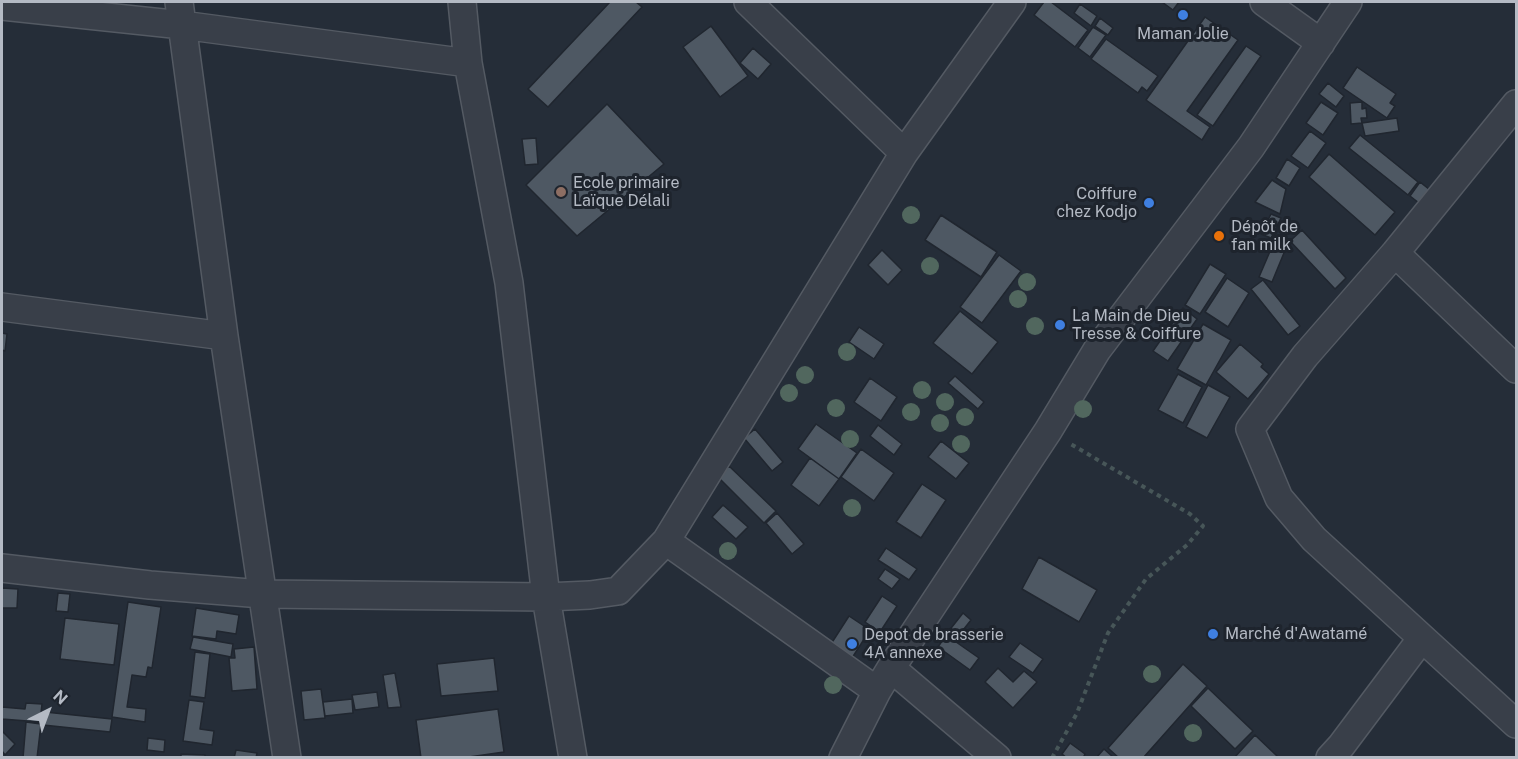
<!DOCTYPE html>
<meta charset="utf-8">
<style>
body{margin:0}
#map{position:relative;width:1518px;height:759px;overflow:hidden;background:#252d38;font-family:"Public Sans",sans-serif}
canvas{display:block}
.frame{position:absolute;inset:0;border:3px solid #b4bac4;pointer-events:none}
.north{position:absolute;left:18px;top:681px;width:60px;height:60px;-webkit-text-stroke:4px #1e242d;paint-order:stroke;rotate:42deg;font-size:16px;font-weight:700;line-height:24px;text-align:center;color:#b4bac4}
.north::after{content:'';display:block;margin:auto;width:21px;height:27px;background:#b4bac4;clip-path:polygon(50% 0,100% 100%,50% 72%,0 100%)}
</style>
<div id="map">
<canvas width="1518" height="759"></canvas>
<div class="frame"></div>
<div class="north">N</div>
</div>
<script>
const ctx = document.querySelector('canvas').getContext('2d');
ctx.lineJoin = 'round';
function fill(path, color) {
  ctx.fillStyle = color;
  ctx.fill(path, 'evenodd');
}
function poly(rows) {
  const path = new Path2D();
  for (const r of rows) {
    path.moveTo(r[0], r[1]);
    for (let i = 2; i < r.length; i += 2) path.lineTo(r[i], r[i + 1]);
  }
  return path;
}
function trace(path, color, width, dash) {
  ctx.strokeStyle = color;
  ctx.lineWidth = width;
  ctx.lineCap = dash ? 'butt' : 'round';
  ctx.setLineDash(dash || []);
  ctx.stroke(path);
}
function drawText(font, color, halo, rows, align = 'center') {
  ctx.font = font + ' "Public Sans",sans-serif';
  ctx.lineWidth = 6;
  ctx.setLineDash([]);
  ctx.textBaseline = 'middle';
  ctx.strokeStyle = halo;
  ctx.fillStyle = color;
  for (const [text, x, y, turn = 0] of rows) {
    ctx.save();
    ctx.translate(x, y);
    ctx.rotate((+turn || 0) * Math.PI / 180);
    ctx.textAlign = isNaN(turn) ? turn : align;
    if (halo) ctx.strokeText(text, 0, 0);
    ctx.fillText(text, 0, 0);
    ctx.restore();
  }
}
const building = poly([
 [610,2,636,2,642,7,548,107,528,89,610,2],
 [1044,2,1051,2,1088,30,1075,47,1034,15,1044,2],
 [1162,2,1179,2,1173,10,1162,2],
 [1080,4,1097,16,1091,26,1074,13,1080,4],
 [1205,17,1238,40,1187,111,1210,127,1202,140,1146,100,1205,17],
 [1100,18,1113,28,1108,35,1095,26,1100,18],
 [711,26,748,76,720,97,683,47,711,26],
 [1093,27,1106,35,1090,57,1078,48,1093,27],
 [1106,39,1158,76,1147,91,1142,87,1138,93,1091,59,1106,39],
 [1246,46,1261,56,1213,126,1197,115,1246,46],
 [753,48,771,64,758,79,740,63,753,48],
 [1357,67,1396,94,1390,103,1395,106,1387,118,1343,88,1357,67],
 [1328,83,1344,96,1336,107,1319,94,1328,83],
 [1321,102,1338,113,1323,135,1306,123,1321,102],
 [1362,102,1362,109,1366,108,1367,118,1361,118,1362,123,1351,124,1350,103,1362,102],
 [607,104,664,164,577,236,526,185,607,104],
 [1397,118,1399,131,1365,136,1362,123,1397,118],
 [1310,131,1326,143,1308,168,1291,156,1310,131],
 [1360,135,1418,182,1408,195,1349,148,1360,135],
 [536,138,538,164,525,165,522,139,536,138],
 [1329,154,1395,212,1375,235,1309,177,1329,154],
 [1287,159,1300,168,1289,186,1276,178,1287,159],
 [1272,180,1286,189,1280,214,1255,202,1272,180],
 [1420,182,1430,190,1419,203,1410,196,1420,182],
 [1271,214,1281,218,1271,238,1261,234,1271,214],
 [941,215,997,252,981,277,925,240,941,215],
 [1302,230,1346,278,1335,289,1290,241,1302,230],
 [1274,242,1286,248,1272,282,1259,277,1274,242],
 [882,250,902,270,888,285,868,265,882,250],
 [999,255,1021,271,982,323,960,307,999,255],
 [1210,264,1226,274,1200,314,1185,305,1210,264],
 [1227,278,1249,293,1228,327,1205,312,1227,278],
 [1263,280,1300,326,1288,335,1251,289,1263,280],
 [1183,308,1197,319,1168,361,1153,351,1183,308],
 [960,311,998,342,972,374,933,343,960,311],
 [1203,324,1231,340,1206,385,1177,369,1203,324],
 [859,327,884,344,874,359,849,342,859,327],
 [2,333,7,334,5,351,2,350,2,333],
 [1240,344,1263,364,1261,367,1269,374,1248,399,1216,372,1240,344],
 [1178,374,1202,387,1183,423,1158,410,1178,374],
 [955,376,984,402,978,409,948,383,955,376],
 [870,378,897,397,881,421,854,402,870,378],
 [1208,385,1230,397,1207,438,1186,427,1208,385],
 [816,424,857,453,839,479,798,449,816,424],
 [878,425,902,444,894,455,870,436,878,425],
 [755,429,783,462,772,471,744,438,755,429],
 [941,441,969,463,956,479,928,457,941,441],
 [861,449,894,473,874,501,841,477,861,449],
 [810,458,839,479,819,506,791,485,810,458],
 [729,466,776,511,764,523,718,477,729,466],
 [922,484,946,500,921,538,896,522,922,484],
 [723,505,748,527,736,539,712,517,723,505],
 [777,513,804,544,792,554,766,523,777,513],
 [886,548,917,569,909,580,878,560,886,548],
 [1039,557,1097,590,1079,622,1022,589,1039,557],
 [885,569,900,579,892,589,878,579,885,569],
 [2,588,18,589,17,608,2,608,2,588],
 [58,593,70,594,68,612,56,611,58,593],
 [882,596,897,606,880,632,865,622,882,596],
 [128,602,161,607,152,668,148,667,146,677,132,675,127,707,146,709,145,722,112,717,128,602],
 [196,608,239,615,236,634,217,631,216,639,192,636,196,608],
 [963,613,971,620,956,639,948,632,963,613],
 [849,616,870,630,852,658,831,644,849,616],
 [65,618,119,624,114,665,60,659,65,618],
 [946,635,979,658,970,670,938,647,946,635],
 [193,637,233,644,231,657,190,649,193,637],
 [1020,643,1043,659,1033,673,1009,657,1020,643],
 [254,647,257,689,232,691,229,658,235,658,234,649,254,647],
 [195,652,210,654,205,698,190,696,195,652],
 [494,658,498,691,441,696,437,664,494,658],
 [1183,664,1207,686,1143,758,1119,758,1108,748,1183,664],
 [998,668,1013,682,1024,671,1037,682,1013,708,985,682,998,668],
 [395,673,401,707,388,708,383,675,395,673],
 [1208,688,1253,731,1235,749,1191,706,1208,688],
 [321,689,325,718,304,720,301,691,321,689],
 [377,692,379,707,355,710,352,695,377,692],
 [352,699,353,713,325,716,323,702,352,699],
 [189,700,204,702,200,729,214,731,212,745,183,741,189,700],
 [26,703,42,704,40,722,2,719,2,707,25,709,26,703],
 [498,709,504,752,462,758,421,758,416,720,498,709],
 [45,712,112,719,110,732,43,725,45,712],
 [26,722,41,724,37,758,23,758,26,722],
 [2,731,15,744,5,755,2,751,2,731],
 [1255,735,1277,756,1275,758,1234,758,1255,735],
 [148,738,165,740,164,752,147,750,148,738],
 [1070,743,1085,754,1083,758,1067,758,1062,754,1070,743],
 [1104,749,1114,758,1096,758,1104,749],
 [236,750,257,753,256,758,234,758,236,750],
 [181,754,205,755,205,758,181,758,181,754]
]);
fill(building, '#4e5863');
trace(building, '#20262f', 1.5);
const street = poly([
 [179,2,224,336,287,758],
 [462,2,468,63,509,283,546,597,573,758],
 [748,2,904,153],
 [1264,2,1321,43],
 [2,6,182,25,468,63],
 [1516,104,1395,253,1305,356,1250,429,1279,498,1314,539,1516,724],
 [1395,253,1516,369],
 [2,307,224,336],
 [666,541,877,691],
 [2,568,150,585,262,594,546,597,590,595,618,591,666,541,904,153,1012,2],
 [891,668,997,758],
 [843,758,877,691,891,668,1048,431,1097,350,1251,147,1348,2],
 [1330,758,1341,746,1422,638]
]);
trace(street, '#545a63', 30);
trace(poly([
 [1052,758,1077,713,1108,633,1146,579,1187,545,1203,526,1190,514,1069,443]
]), '#475658', 4, [4.5, 4.5]);
trace(street, '#393f49', 27);
ctx.fillStyle = '#51675e';
for (const [x, y] of [
 [911,215],
 [930,266],
 [1027,282],
 [1018,299],
 [1035,326],
 [847,352],
 [805,375],
 [922,390],
 [789,393],
 [945,402],
 [836,408],
 [1083,409],
 [911,412],
 [965,417],
 [940,423],
 [850,439],
 [961,444],
 [852,508],
 [728,551],
 [1152,674],
 [833,685],
 [1193,733]
]) {
  ctx.beginPath();
  ctx.arc(x, y, 9, 0, 2 * Math.PI);
  ctx.fill();
}
for (const [x, y, r, color] of [
 [1183,15,6,"#3f7fe0"],
 [561,192,6,"#8d6e63"],
 [1149,203,6,"#3f7fe0"],
 [1219,236,6,"#e8710a"],
 [1060,325,6,"#3f7fe0"],
 [1213,634,6,"#3f7fe0"],
 [852,644,6,"#3f7fe0"]
]) {
  const dot = new Path2D();
  dot.arc(x, y, r, 0, 2 * Math.PI);
  ctx.fillStyle = color;
  ctx.fill(dot);
  trace(dot, '#1e242d', 2);
}
drawText('16px', '#b4bac4', '#1e242d', [
 ["Maman Jolie",1183,34,"center"],
 ["Ecole primaire",573,183],
 ["Laïque Délali",573,201],
 ["Coiffure",1137,194,"right"],
 ["chez Kodjo",1137,212,"right"],
 ["Dépôt de",1231,227],
 ["fan milk",1231,245],
 ["La Main de Dieu",1072,316],
 ["Tresse & Coiffure",1072,334],
 ["Marché d'Awatamé",1225,634],
 ["Depot de brasserie",864,635],
 ["4A annexe",864,653]
], 'left');
</script>
